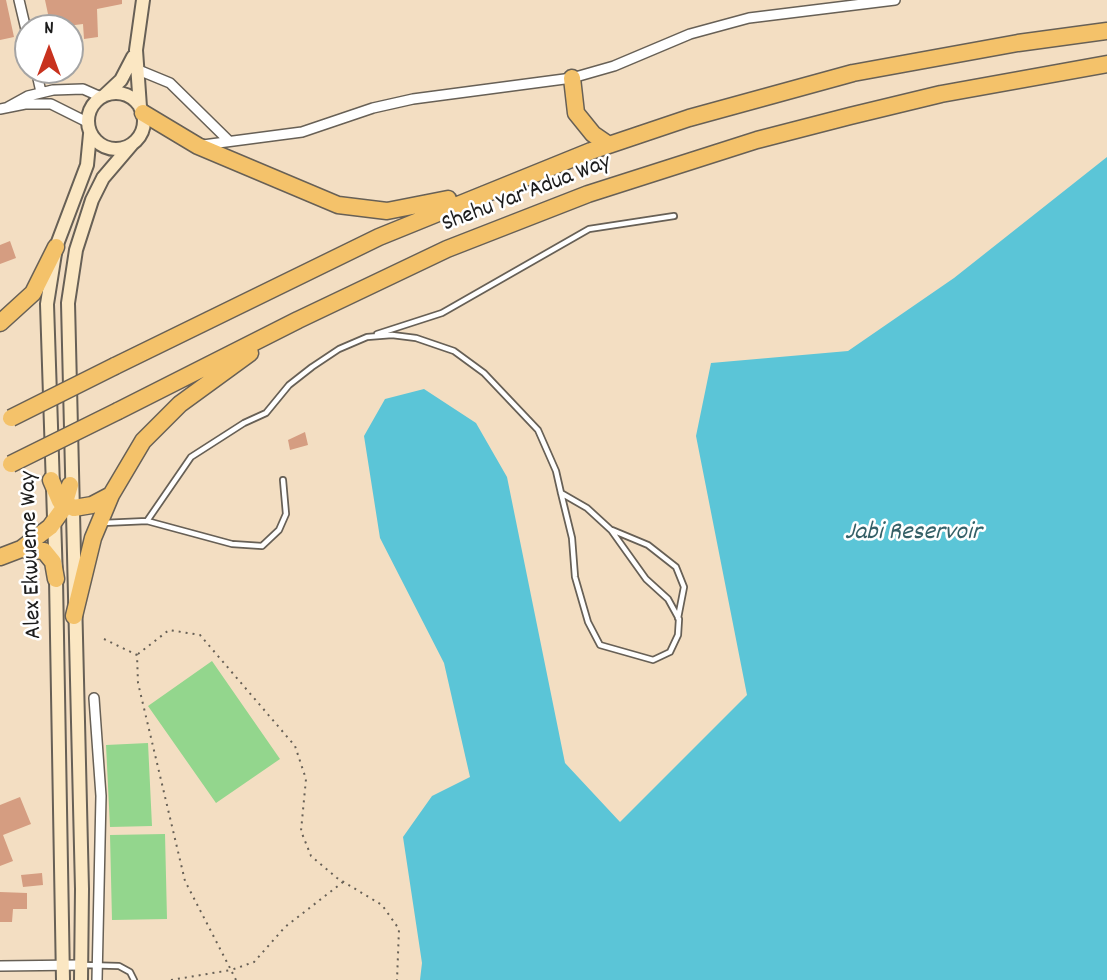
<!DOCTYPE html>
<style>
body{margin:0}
#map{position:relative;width:1107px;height:980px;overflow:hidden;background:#f3dec2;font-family:Dekko,sans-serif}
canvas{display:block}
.north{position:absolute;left:14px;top:14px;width:70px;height:70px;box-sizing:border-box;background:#fff;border:2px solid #a4a4a4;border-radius:50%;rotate:0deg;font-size:19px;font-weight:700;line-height:28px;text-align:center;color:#1c1c1c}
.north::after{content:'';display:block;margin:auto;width:24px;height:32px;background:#c8321e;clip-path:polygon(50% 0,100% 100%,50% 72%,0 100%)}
</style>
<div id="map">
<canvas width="1107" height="980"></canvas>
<div class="north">N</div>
</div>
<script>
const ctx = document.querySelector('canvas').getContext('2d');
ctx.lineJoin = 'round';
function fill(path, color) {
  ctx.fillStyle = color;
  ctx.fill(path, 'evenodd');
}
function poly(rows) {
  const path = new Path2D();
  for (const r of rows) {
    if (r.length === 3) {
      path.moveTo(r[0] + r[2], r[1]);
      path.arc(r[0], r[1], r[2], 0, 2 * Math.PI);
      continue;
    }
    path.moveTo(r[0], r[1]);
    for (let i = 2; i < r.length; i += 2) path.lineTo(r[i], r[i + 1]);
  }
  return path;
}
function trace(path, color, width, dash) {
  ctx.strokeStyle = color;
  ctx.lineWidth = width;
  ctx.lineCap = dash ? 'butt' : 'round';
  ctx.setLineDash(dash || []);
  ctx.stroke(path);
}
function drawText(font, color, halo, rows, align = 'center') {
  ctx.font = font + ' Dekko,sans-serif';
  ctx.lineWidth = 5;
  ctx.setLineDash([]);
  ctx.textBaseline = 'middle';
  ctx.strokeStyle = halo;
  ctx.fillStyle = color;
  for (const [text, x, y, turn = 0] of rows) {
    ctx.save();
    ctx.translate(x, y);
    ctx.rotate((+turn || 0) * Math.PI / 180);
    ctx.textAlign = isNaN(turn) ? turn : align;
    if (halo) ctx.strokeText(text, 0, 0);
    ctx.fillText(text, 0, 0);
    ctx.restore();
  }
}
fill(poly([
 [212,661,280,759,216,803,148,706],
 [148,743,152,826,110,827,106,745],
 [165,834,167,919,112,920,110,835]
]), '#93d68d');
fill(poly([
 [1107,157,1107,980,420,980,422,963,403,837,432,796,470,777,444,663,380,538,364,436,385,399,424,389,476,423,507,477,565,763,620,822,747,695,696,436,711,363,848,351,954,278]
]), '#5bc5d7');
fill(poly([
 [0,0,6,0,14,37,0,40],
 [45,0,122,0,122,4,97,9,98,37,84,39,83,24,51,28],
 [10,241,16,258,0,264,0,245],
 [305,432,308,445,290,450,288,440],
 [20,797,31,824,3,835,13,861,0,866,0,805],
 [42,873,43,885,23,887,21,875],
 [0,892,27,893,27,909,13,909,12,922,0,922]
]), '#d59d81');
const lane = poly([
 [377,334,442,313,589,229,674,216],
 [147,521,191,457,244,423,266,413,289,385,312,367,339,349,367,337,392,335,416,338,454,351,484,373,538,430,556,471,561,493,572,538,575,577,588,622,600,645,653,660,670,652,678,635,679,619,668,599,646,579,611,530,587,508,561,493],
 [103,523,147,521,232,544,262,546,279,530,286,514,283,480],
 [612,530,648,545,676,567,684,587,678,618],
 [82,965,119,966,130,972,134,980]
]);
const street = poly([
 [19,0,28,38],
 [136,69,170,83,229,141],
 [36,70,41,92],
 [8,107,28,96,53,90,83,89,101,97],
 [0,109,25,104,51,104,87,122],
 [203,145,302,132,373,108,413,99,572,78,614,66,690,34,749,18,895,0],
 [94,698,101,796,97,980],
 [0,966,81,965]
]);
const secondary = poly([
 [116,121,28],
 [105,95,121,80,133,57],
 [140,107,136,50,143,0],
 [63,980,56,579,47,304,56,247,87,165,90,134],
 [81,980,82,889,68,303,76,250,92,200,103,178,132,144]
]);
const highway = poly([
 [572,78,576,113,593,134,609,145],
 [143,113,198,146,338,205,387,211,448,199],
 [0,323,33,293,56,247],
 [115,366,379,237,591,151,689,118,853,73,1018,43,1107,31],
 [118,411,298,320,447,249,588,194,757,140,850,116,941,94,1107,64],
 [51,480,60,501,74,508,92,505,111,495],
 [21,549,44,551,53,562,56,579],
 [0,557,21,549,50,527,63,509,70,485],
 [74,616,93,538,111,495,143,441,180,404,250,353]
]);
trace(lane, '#676056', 8);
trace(street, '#676056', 12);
trace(secondary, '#676056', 16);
trace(highway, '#676056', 19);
trace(poly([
 [104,639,137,655,138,683,185,881,231,970,254,962,285,927,343,882],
 [138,654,169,630,200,635,295,746,306,779,301,831,311,856,337,878,382,905,399,929,397,980],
 [171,980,231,970,236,980]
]), '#676056', 2, [2, 5]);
trace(lane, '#fff', 4.5);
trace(street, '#fff', 9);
trace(secondary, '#fbe7c3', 12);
trace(highway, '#f4c26a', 16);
const highwayBridge = poly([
 [11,418,115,366],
 [11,464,118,411]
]);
trace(highwayBridge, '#676056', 19, []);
trace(highwayBridge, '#f4c26a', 16);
drawText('24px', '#1c1c1c', '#fff', [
 ["Shehu Yar'Adua Way",527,195,-21],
 ["Alex Ekwueme Way",33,555,-92]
]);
drawText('italic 26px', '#356067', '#fff', [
 ["Jabi Reservoir",913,534]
]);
</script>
